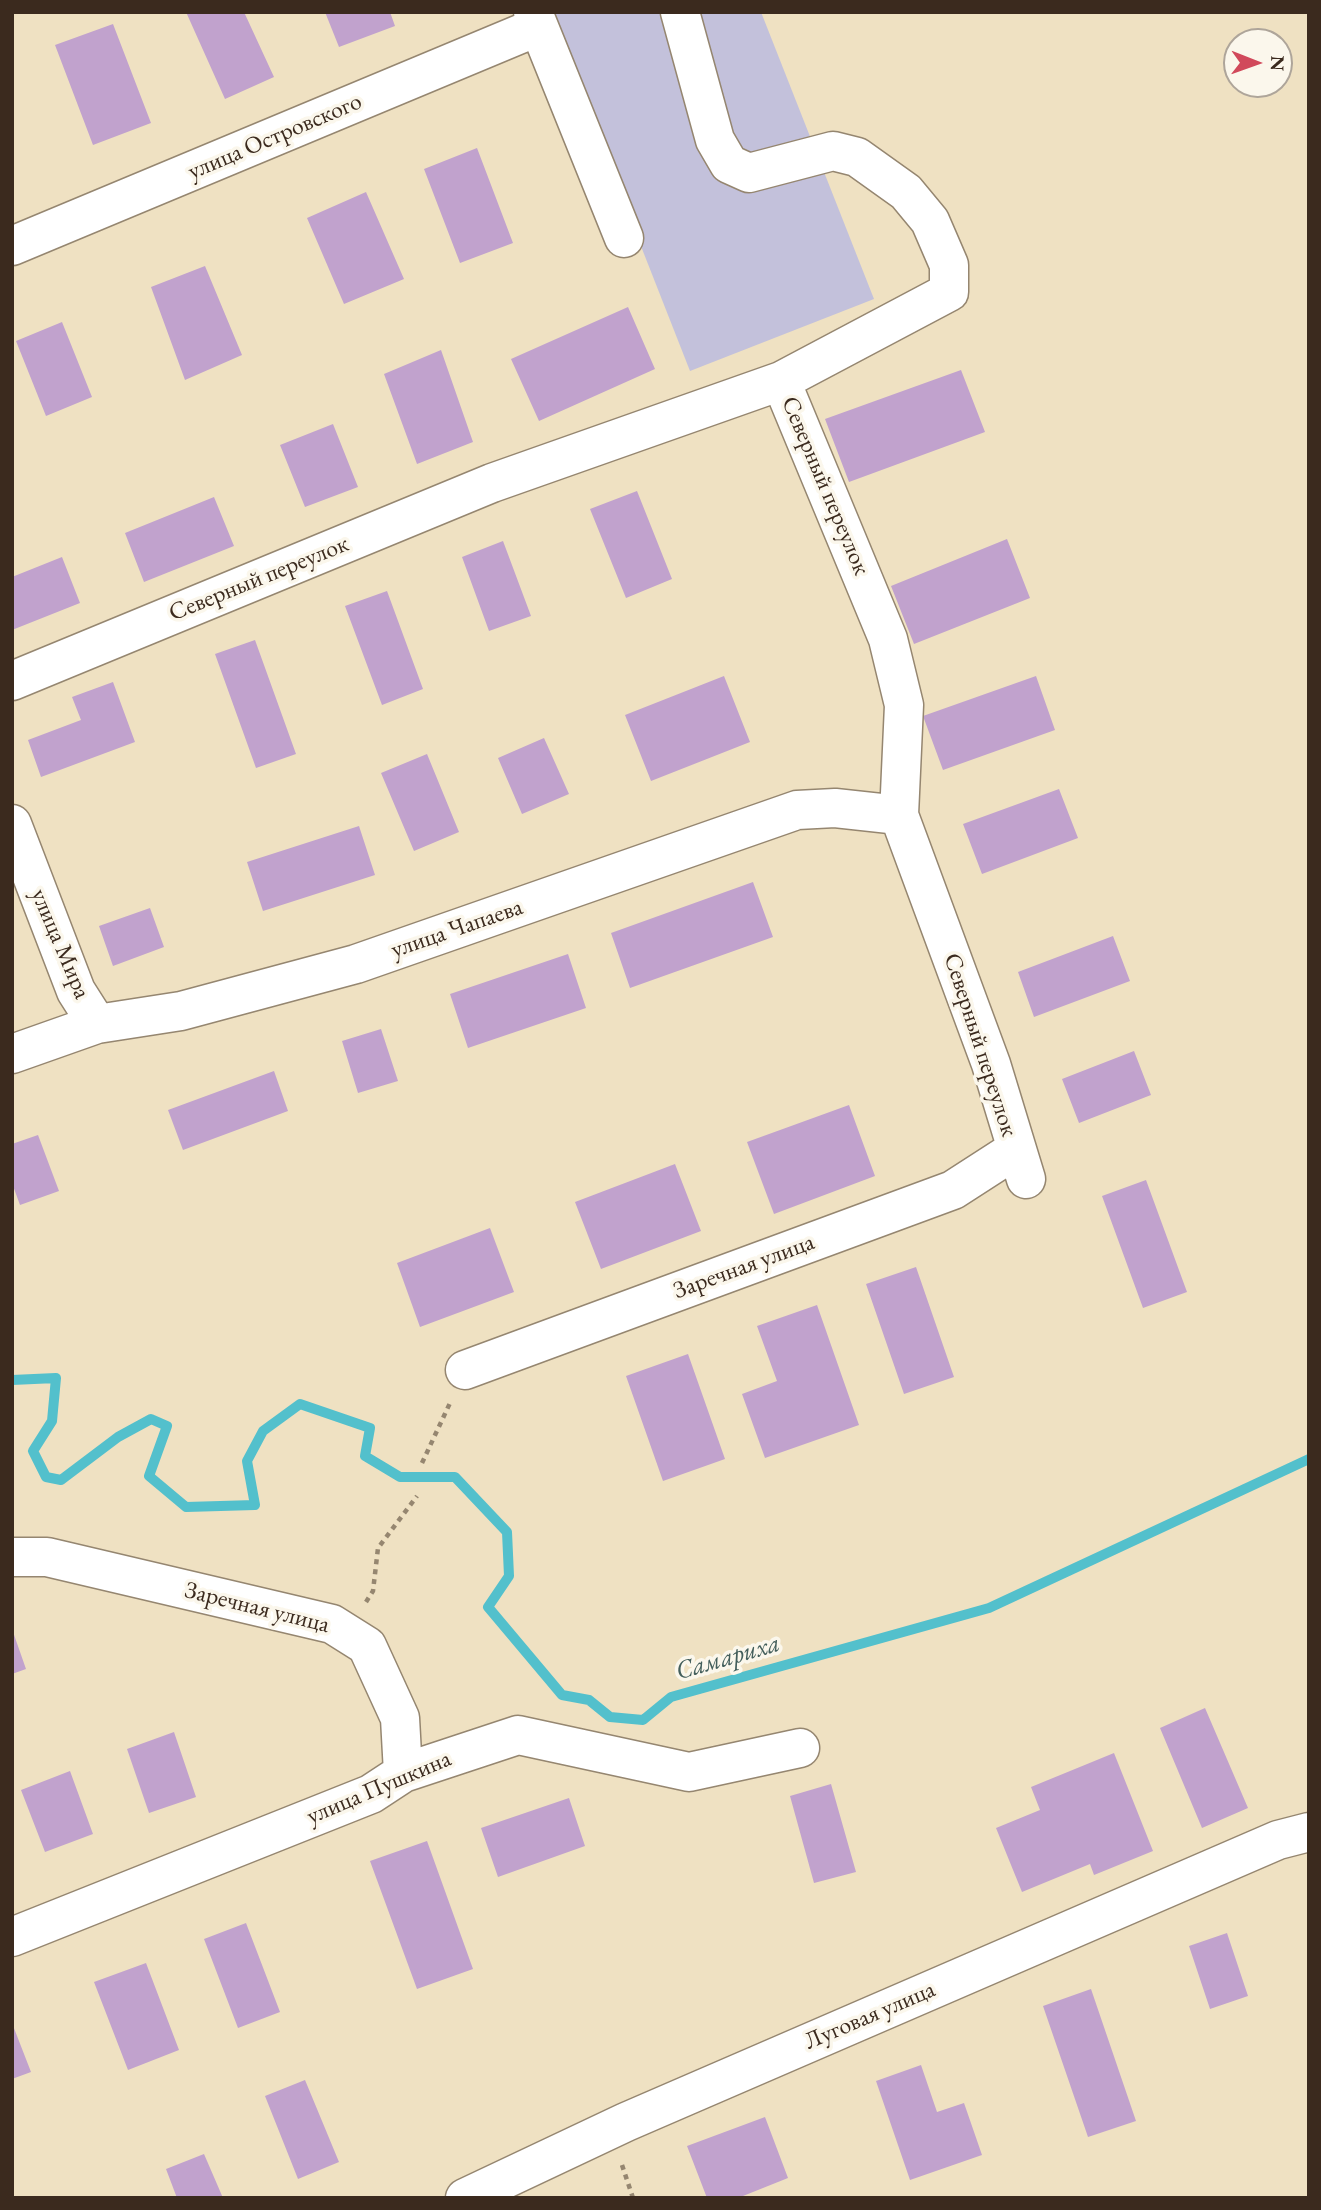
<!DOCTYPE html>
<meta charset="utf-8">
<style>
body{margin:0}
#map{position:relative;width:1321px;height:2210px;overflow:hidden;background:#efe1c2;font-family:"EB Garamond",serif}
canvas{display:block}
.frame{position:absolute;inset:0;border:14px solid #3b2a1e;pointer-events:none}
.north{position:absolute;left:1223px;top:28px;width:70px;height:70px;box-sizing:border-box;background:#fbf7ec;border:2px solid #aea59a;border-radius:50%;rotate:91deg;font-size:19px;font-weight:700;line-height:28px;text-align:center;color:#3b2a1e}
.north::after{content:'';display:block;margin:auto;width:24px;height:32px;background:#d1495b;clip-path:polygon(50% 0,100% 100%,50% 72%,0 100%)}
</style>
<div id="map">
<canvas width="1321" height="2210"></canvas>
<div class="frame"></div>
<div class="north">N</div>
</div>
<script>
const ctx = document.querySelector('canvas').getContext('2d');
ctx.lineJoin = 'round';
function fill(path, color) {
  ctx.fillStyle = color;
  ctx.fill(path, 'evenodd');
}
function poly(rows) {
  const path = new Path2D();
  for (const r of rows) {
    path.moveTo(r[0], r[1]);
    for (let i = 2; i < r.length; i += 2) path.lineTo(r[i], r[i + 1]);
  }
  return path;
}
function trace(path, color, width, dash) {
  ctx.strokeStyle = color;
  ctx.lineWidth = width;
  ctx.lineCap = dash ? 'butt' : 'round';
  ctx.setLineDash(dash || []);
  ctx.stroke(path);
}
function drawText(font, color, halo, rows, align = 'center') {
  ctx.font = font + ' "EB Garamond",serif';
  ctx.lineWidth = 7;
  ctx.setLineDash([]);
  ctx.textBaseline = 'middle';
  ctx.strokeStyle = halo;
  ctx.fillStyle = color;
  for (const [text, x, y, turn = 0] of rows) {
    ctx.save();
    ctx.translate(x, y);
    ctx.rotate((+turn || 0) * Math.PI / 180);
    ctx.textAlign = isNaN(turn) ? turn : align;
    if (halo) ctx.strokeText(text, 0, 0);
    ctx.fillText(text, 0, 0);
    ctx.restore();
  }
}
fill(poly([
 [549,12,761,12,874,299,690,371]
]), '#c3c1db');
trace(poly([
 [12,1380,56,1378,52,1421,33,1451,46,1477,61,1480,118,1437,151,1419,167,1426,149,1476,186,1507,255,1505,247,1461,263,1431,300,1404,370,1428,365,1456,400,1477,455,1477,507,1532,509,1576,488,1607,562,1695,589,1700,610,1717,643,1720,671,1697,989,1608,1309,1459]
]), '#53c0cc', 10);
fill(poly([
 [186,12,244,12,274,77,225,99],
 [325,12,390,12,395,26,339,47],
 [113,24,151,123,93,145,55,45],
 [477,148,513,243,460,263,424,169],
 [366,192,404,279,344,304,307,218],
 [205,266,242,355,185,380,151,287],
 [628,307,655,369,539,421,511,359],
 [62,322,92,397,46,416,16,341],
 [441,350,473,442,417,464,384,374],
 [961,370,985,432,849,482,825,419],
 [333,424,358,487,305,507,280,445],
 [637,491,672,579,626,598,590,509],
 [214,497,234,546,144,582,125,533],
 [1007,539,1030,598,914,644,891,586],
 [503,541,531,616,489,631,462,557],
 [62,557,80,603,12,630,12,577],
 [387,591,423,689,382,705,345,606],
 [255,640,296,754,256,768,215,654],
 [724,676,750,742,651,781,625,715],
 [1036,676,1055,730,943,770,923,716],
 [113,682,135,742,41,777,28,740,81,720,72,697],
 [544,738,569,794,522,814,498,758],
 [427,754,459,832,414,851,381,773],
 [1059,789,1078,838,982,874,963,824],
 [359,826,375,875,263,911,247,862],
 [753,882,773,937,630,988,611,933],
 [150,908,164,947,113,966,99,926],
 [1113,936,1130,981,1034,1017,1018,972],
 [568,954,586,1008,468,1048,450,994],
 [381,1029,398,1081,358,1093,342,1041],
 [1134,1051,1151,1095,1079,1123,1062,1079],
 [274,1071,288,1111,183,1150,168,1110],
 [849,1105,875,1176,774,1214,747,1142],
 [38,1135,59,1191,20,1205,12,1183,12,1144],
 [675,1164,701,1231,601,1269,575,1202],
 [1146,1180,1187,1292,1143,1308,1102,1196],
 [490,1228,514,1292,420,1327,397,1263],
 [916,1267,954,1377,904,1394,866,1284],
 [817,1305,859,1425,765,1458,742,1394,777,1381,757,1326],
 [688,1354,725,1459,663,1481,626,1376],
 [12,1629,26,1669,12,1674],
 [1205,1708,1248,1808,1202,1828,1160,1728],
 [174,1732,196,1797,149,1813,127,1749],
 [1114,1753,1153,1851,1094,1875,1090,1864,1022,1892,996,1828,1040,1810,1031,1787],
 [70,1771,93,1834,45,1852,21,1790],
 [831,1784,856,1872,814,1883,790,1796],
 [569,1798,585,1846,498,1877,481,1828],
 [427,1841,473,1969,417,1989,370,1861],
 [246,1923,280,2012,238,2028,204,1939],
 [1227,1933,1248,1996,1210,2009,1189,1946],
 [146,1963,179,2050,128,2070,94,1982],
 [1091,1989,1136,2121,1088,2137,1043,2006],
 [12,2023,31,2072,12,2079],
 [921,2065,937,2112,964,2103,982,2155,910,2180,876,2081],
 [305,2080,339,2162,298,2179,265,2096],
 [765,2117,788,2178,738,2198,707,2198,687,2146],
 [204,2154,223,2198,177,2198,166,2169]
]), '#c1a2cd');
const minor = poly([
 [533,12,624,238],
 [680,12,715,140,729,164,749,173,833,151,857,157,906,192,930,221,949,265,949,292,781,381],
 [12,246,537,27],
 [12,681,492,483,781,381,888,639,904,705,899,815,991,1064,1026,1179],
 [12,824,76,991,97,1024],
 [12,1054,97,1024,181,1011,356,964,797,810,835,808,899,815],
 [465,1370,953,1190,1015,1150],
 [12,1557,47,1557,332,1624,367,1646,400,1718,403,1773],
 [12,1937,371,1794,403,1773,518,1735,689,1772,800,1748],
 [465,2198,626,2122,1278,1840,1309,1832]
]);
trace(minor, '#958670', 41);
trace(poly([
 [422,1463,450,1403],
 [366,1602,373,1591,378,1548,417,1496],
 [622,2165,633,2198]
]), '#958670', 4.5, [5, 5]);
trace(minor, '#fff', 38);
drawText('24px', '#3b2a1e', '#fbf7ec', [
 ["улица Островского",275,137,-23],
 ["Северный переулок",825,486,67],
 ["Северный переулок",259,579,-22],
 ["улица Чапаева",457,929,-19],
 ["улица Мира",60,944,67],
 ["Северный переулок",980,1045,72],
 ["Заречная улица",744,1267,-20],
 ["Заречная улица",257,1608,14],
 ["улица Пушкина",379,1788,-23],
 ["Луговая улица",870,2016,-23]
]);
drawText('italic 26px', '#435e5b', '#fbf7ec', [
 ["Самариха",728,1658,-16]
]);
</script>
